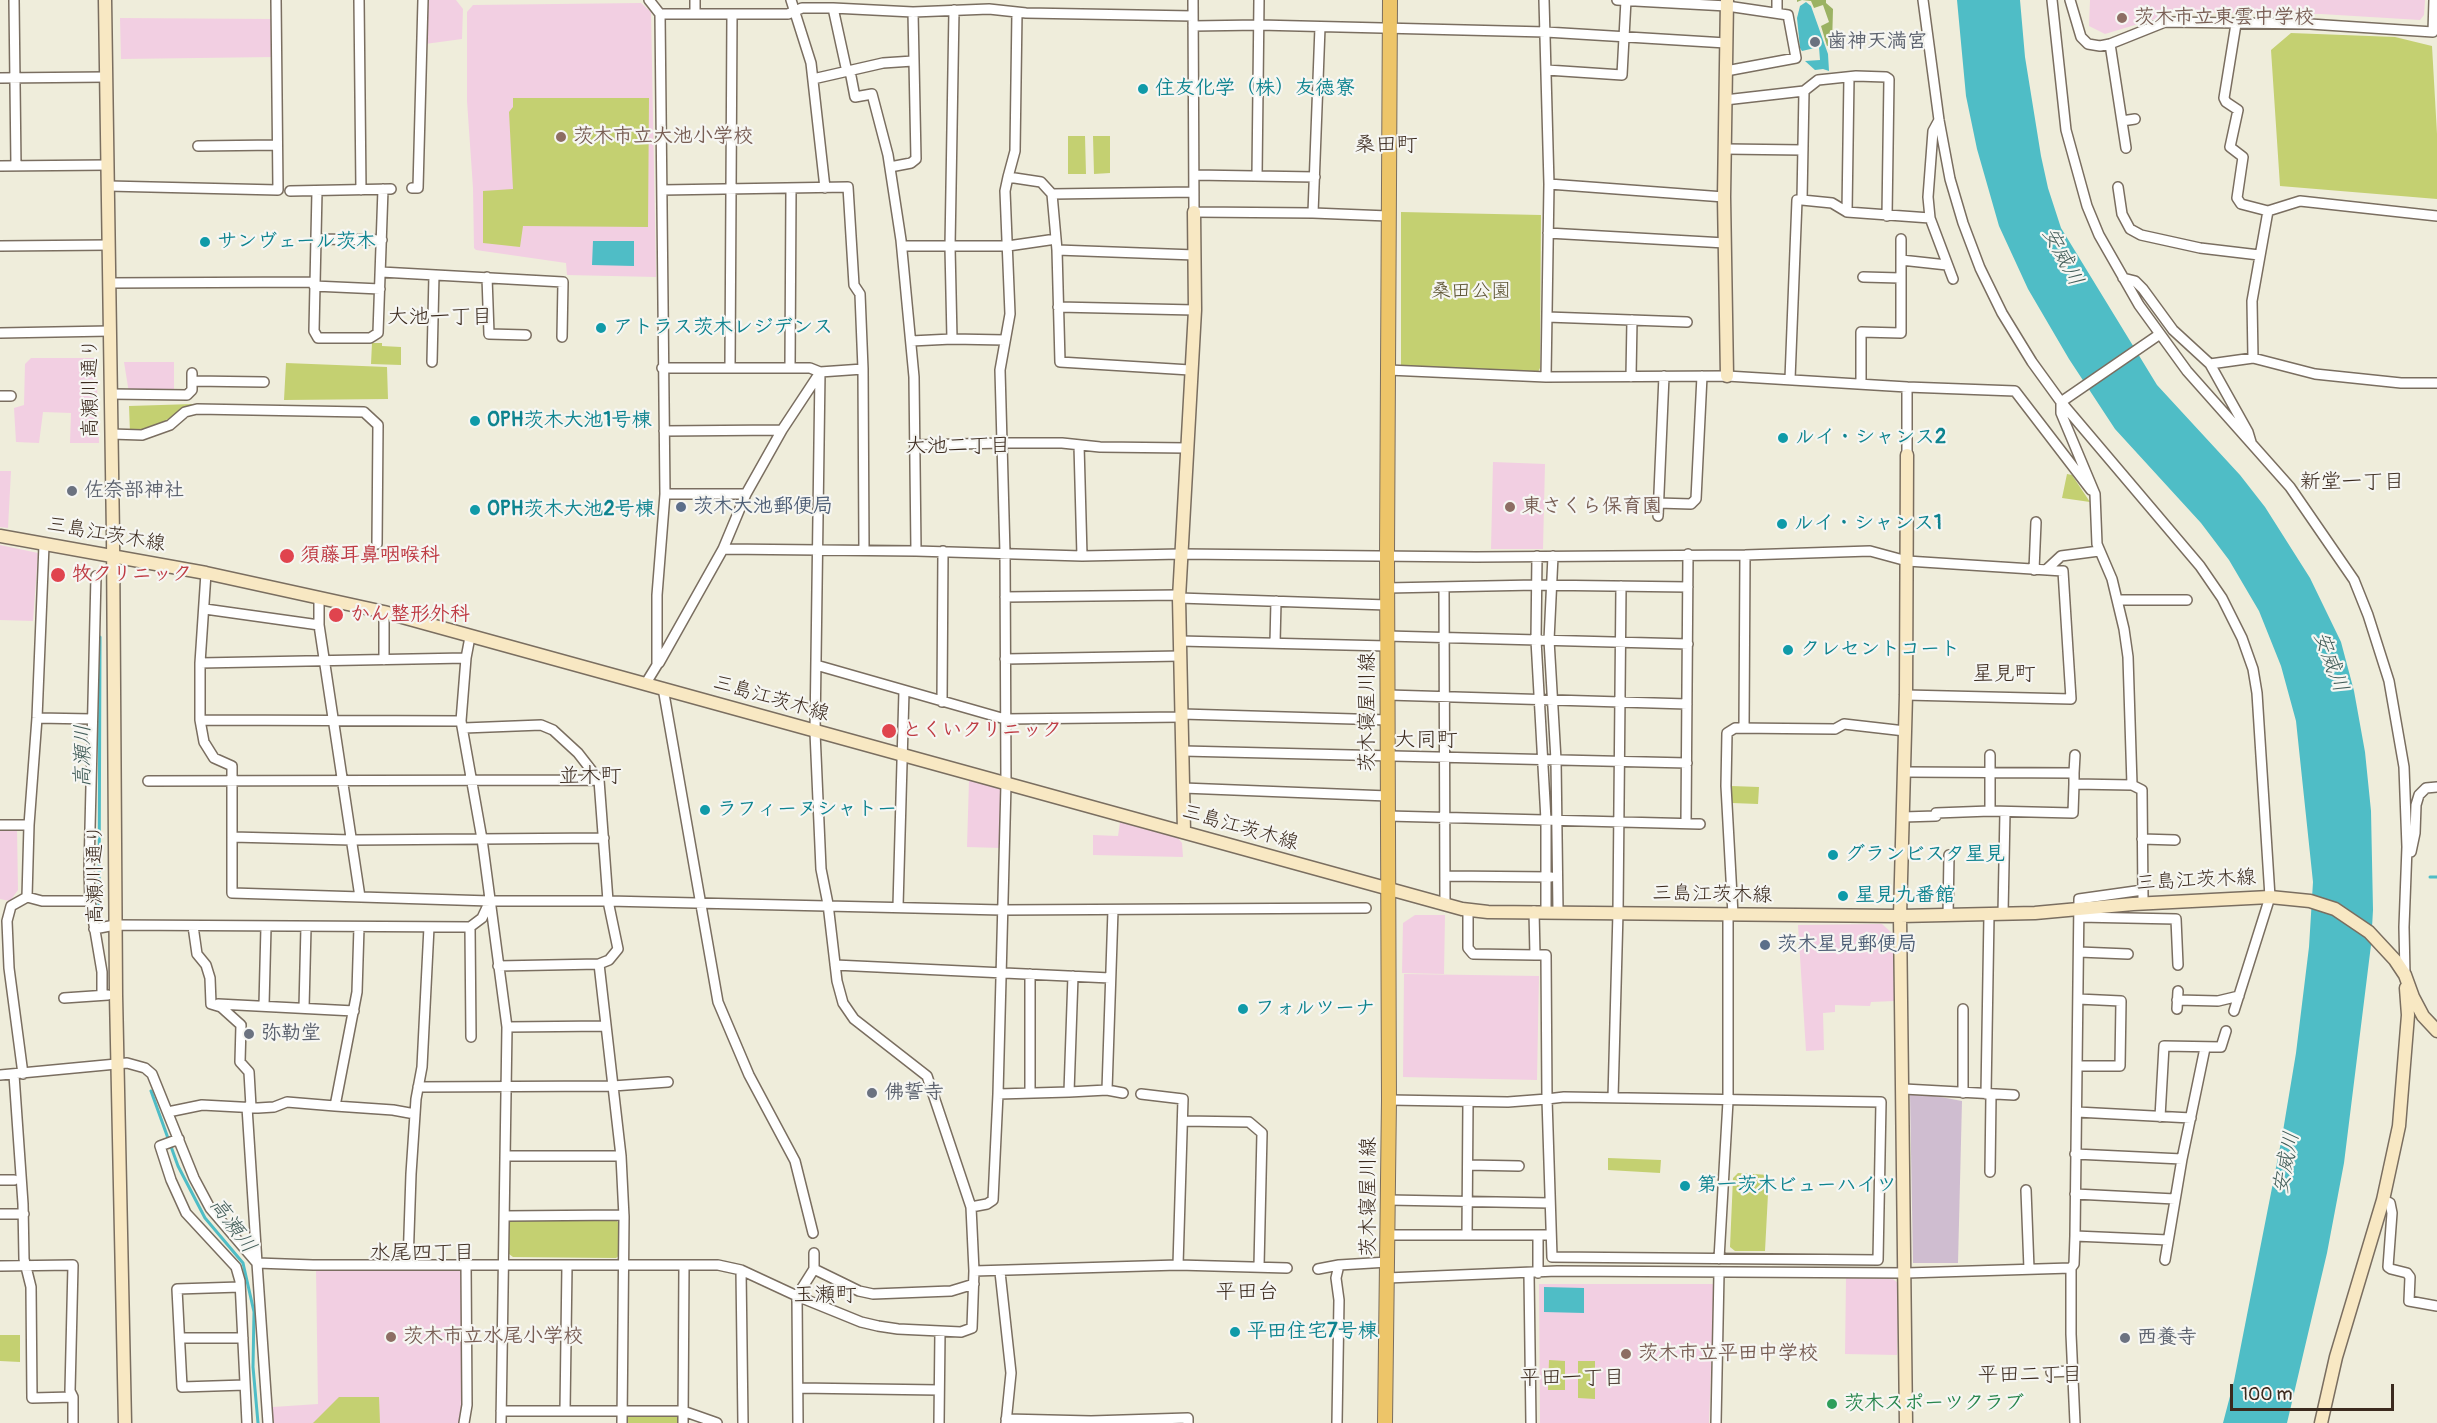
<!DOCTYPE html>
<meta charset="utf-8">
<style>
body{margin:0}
#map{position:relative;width:2437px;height:1423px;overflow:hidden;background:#efeddb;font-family:Pangolin,sans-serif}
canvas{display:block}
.scale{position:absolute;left:2230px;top:1384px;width:164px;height:27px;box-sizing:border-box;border:3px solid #3b2a1e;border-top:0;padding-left:8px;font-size:18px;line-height:21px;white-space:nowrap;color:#3b2a1e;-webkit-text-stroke:4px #f6f6f2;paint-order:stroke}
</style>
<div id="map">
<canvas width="2437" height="1423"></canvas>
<div class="scale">100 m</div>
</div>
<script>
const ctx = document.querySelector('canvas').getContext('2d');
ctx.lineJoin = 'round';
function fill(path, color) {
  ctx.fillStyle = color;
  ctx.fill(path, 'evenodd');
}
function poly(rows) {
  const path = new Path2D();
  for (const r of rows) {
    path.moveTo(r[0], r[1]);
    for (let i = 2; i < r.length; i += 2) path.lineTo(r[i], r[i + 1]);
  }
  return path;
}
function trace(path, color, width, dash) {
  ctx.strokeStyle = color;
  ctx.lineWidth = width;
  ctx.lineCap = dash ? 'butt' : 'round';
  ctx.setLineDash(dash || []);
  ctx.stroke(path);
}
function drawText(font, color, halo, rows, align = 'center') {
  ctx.font = font + ' Pangolin,"Klee One",sans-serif';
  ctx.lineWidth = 4.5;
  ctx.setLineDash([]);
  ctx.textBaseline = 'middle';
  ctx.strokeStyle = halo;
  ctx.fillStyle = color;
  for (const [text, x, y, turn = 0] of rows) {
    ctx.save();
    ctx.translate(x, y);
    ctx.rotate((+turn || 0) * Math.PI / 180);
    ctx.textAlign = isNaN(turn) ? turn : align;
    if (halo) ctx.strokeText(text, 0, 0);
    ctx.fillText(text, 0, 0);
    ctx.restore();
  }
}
fill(poly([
 [427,0,456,0,463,9,462,39,425,44],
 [2090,0,2425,0,2424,15,2420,20,2321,14,2178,12,2105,34,2089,26],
 [641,3,651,12,656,277,567,275,566,263,476,250,474,248,473,188,467,101,467,12,473,5],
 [120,18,273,19,274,57,121,59],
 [31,358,96,358,99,443,70,443,71,413,43,412,39,443,16,442,14,408,24,405,25,364],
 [124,362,174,362,174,393,129,393],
 [1493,462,1545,464,1543,549,1491,549],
 [0,471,11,471,8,528,0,527],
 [0,545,38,553,33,621,0,620],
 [969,780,1003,789,1001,848,967,847],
 [1120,822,1178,838,1182,843,1183,857,1093,855,1093,835,1118,836],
 [0,828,17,828,18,890,10,901,0,899],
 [1415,915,1445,915,1444,974,1402,973,1403,923],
 [1882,924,1893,934,1894,1001,1871,1002,1870,1006,1835,1005,1835,1012,1823,1013,1824,1050,1806,1051,1798,925],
 [1404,974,1539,976,1537,1080,1403,1077],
 [316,1269,465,1269,462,1423,273,1423,273,1407,318,1404],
 [1846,1278,1893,1279,1899,1284,1897,1355,1845,1354],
 [1539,1284,1714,1284,1709,1423,1540,1423]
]), '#f2cfe2');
fill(poly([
 [1910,1094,1930,1095,1962,1101,1958,1263,1913,1263]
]), '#cfbdd0');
fill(poly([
 [2291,33,2395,37,2432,46,2437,134,2437,199,2280,186,2271,50],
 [513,98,649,98,648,227,523,226,520,247,483,243,483,191,513,189,509,112,513,107],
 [1068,136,1085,136,1086,174,1068,174],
 [1093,136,1110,136,1110,173,1094,174],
 [1401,212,1541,215,1540,368,1538,372,1401,368],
 [372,343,382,343,382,346,401,347,401,365,371,364],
 [286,363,387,367,388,399,284,400],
 [193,404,153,428,130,433,129,406],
 [2067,474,2072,475,2090,502,2062,498],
 [1731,786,1759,787,1758,804,1732,803],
 [1608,1158,1661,1160,1660,1173,1608,1170],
 [1738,1173,1769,1175,1765,1251,1735,1251,1730,1247,1733,1178],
 [514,1219,616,1220,620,1224,620,1255,616,1258,513,1257,509,1254,509,1222],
 [0,1335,20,1335,20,1362,0,1361],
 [1549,1360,1565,1361,1565,1390,1548,1390],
 [1578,1361,1595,1361,1595,1399,1578,1398],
 [339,1397,379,1397,380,1423,313,1423],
 [626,1413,681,1413,681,1423,626,1423]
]), '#c4d071');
fill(poly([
 [1797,0,1826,0,1826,3,1833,9,1832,45,1827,46,1821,26,1829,22,1823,5,1814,8,1811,1,1802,0,1797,2]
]), '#9bb263');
fill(poly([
 [1957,0,2020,0,2025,57,2041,156,2048,188,2061,228,2157,385,2240,475,2265,507,2310,578,2341,642,2354,691,2365,752,2371,811,2373,910,2371,945,2344,1163,2327,1253,2287,1423,2223,1423,2234,1381,2282,1137,2296,1053,2309,947,2313,882,2296,721,2281,666,2259,611,2229,560,2201,523,2115,429,2069,359,2028,289,1999,226,1977,149,1966,96],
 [1806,2,1811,6,1828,54,1829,71,1823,69,1815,70,1805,61,1820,60,1819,47,1802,51,1800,48,1797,18,1800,6],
 [593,241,634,241,634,266,592,265],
 [1544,1287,1584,1288,1584,1313,1544,1312]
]), '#4fbdc6');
trace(poly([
 [2430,877,2437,877],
 [99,910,100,637],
 [151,1091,178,1166,205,1218,243,1263,254,1312,253,1367,258,1423]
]), '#4fbdc6', 3);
const street = poly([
 [14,0,16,166],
 [359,0,361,190],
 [695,0,695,14],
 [791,0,811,63,825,188],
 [1193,0,1194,212,1313,213,1388,216],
 [1544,0,1549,184,1546,377],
 [1617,0,1727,6,1788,15,1796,58,1726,71],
 [1923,0,1939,120,1950,179,1963,223,1980,268,2002,313,2032,362,2061,402,2200,566,2222,598,2242,638,2253,669,2257,693,2270,897,2234,1011],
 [2052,0,2066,130,2087,206,2099,235,2139,305,2187,371,2290,487,2354,580,2368,615,2389,681,2404,767,2407,847,2404,927,2405,975],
 [2070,0,2081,37,2088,44,2100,46,2110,44,2165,22,2310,24,2433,32,2434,0],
 [833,8,847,72],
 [1777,13,1777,0],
 [660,14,788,14,802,8,833,8,913,12,989,9,1026,13,1193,16],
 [2236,24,2224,98,2226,102,2238,110,2230,147,2243,157,2237,198,2241,204,2268,211,2300,201,2437,216],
 [1193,26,1259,25,1546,32,1726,43],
 [2110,44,2126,148],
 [1547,70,1622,75,1626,0],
 [850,71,855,97,872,94,888,155,901,240,914,377,916,551],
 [0,78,107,77],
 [813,79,883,63,913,61],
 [1804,91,1818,80,1856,76,1886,77,1889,79,1887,216],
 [1725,100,1804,91,1802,200,1797,200,1790,379],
 [2122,121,2135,119],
 [198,146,277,145],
 [1725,149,1803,150],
 [0,166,108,165],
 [890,167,911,163,916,159,913,12],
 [1194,175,1315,177],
 [1257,176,1259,0],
 [1008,177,1015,151,1017,12],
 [1549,184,1724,197],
 [108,186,278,190,276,0],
 [2118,187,2122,214,2130,229,2141,235,2200,248,2259,255],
 [412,188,418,188,423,0],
 [662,190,848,187,854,285,860,294,863,369],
 [290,191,391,189],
 [317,191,314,331,318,338,370,338,378,333,383,189],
 [1052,194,1057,250,1060,362,1190,370],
 [1802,200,1832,203,1847,212,1930,218,1928,197,1933,131,1939,120],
 [1847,212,1849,77],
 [1313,213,1320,27],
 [1930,218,1953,279],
 [1548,233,1725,243],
 [316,239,382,240],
 [0,246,109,245],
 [902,246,1008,246,1056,239],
 [1057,250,1195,255],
 [1901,260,1947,265],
 [381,272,563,282,562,337],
 [487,277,489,334,526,335],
 [1863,277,1900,278],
 [2123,278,2135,281,2143,289,2173,330,2210,364,2248,432,2251,442],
 [109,283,314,282],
 [314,286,380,289],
 [1058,307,1195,310],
 [1547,317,1687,322],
 [0,333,110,331],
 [952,339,950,247,954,10],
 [911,341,952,339,1005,340],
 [2253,358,2252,301,2268,211],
 [432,362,434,275],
 [2210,364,2253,358,2315,374,2401,383,2437,383],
 [662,368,810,368,820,372,863,369,864,550],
 [730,368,732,14],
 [790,368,791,189],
 [1388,370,1546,377,1727,376,1907,387,1907,455],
 [1631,377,1632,320],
 [193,381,264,382],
 [1861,384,1861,332,1901,333,1901,239],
 [1907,387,2015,391,2091,490],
 [110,394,187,395,192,390,192,373],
 [0,396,11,396],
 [2061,402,2061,413,2095,494,2097,544,2112,579,2124,629,2128,657,2132,785,2142,790,2143,898],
 [2061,402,2160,334],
 [664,431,782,430],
 [111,434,142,435,170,425,185,412,197,409,364,412,378,425,377,544],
 [915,445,1002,443,1062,443,1100,447,1187,448],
 [1079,445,1082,556],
 [665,494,746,494],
 [1658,503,1691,504,1696,499,1702,376],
 [1658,516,1664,376],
 [723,549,916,551,1082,556,1181,554,1476,557,1745,555,1870,551,1907,561,2063,571,2071,699,1906,695],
 [1537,556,1536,640,1546,820,1546,911],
 [1553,556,1549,640,1556,760,1558,911],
 [2034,570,2036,522],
 [2046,570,2061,556,2099,551],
 [206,573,200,663,200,720,204,742,214,758,232,766,232,893,490,901,608,901,1002,910,1366,908],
 [96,576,89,870,90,901,102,972,102,995],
 [1444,587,1445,905],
 [1387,588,1536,585,1688,587],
 [319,597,319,625,360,897],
 [1005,597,1179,595],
 [1179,598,1387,605],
 [2119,600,2187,600],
 [205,609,319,625],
 [1387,636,1688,644],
 [470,637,466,658,461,721,482,839,507,1027,501,1423],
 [1180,641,1387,646],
 [1275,643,1276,601],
 [1005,659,1181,656],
 [384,660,384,612],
 [200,663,466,658],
 [659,663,723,549,746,494,782,430,819,374],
 [816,665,1005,719,1182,717],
 [646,683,657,665,657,595,665,494,660,14,649,0],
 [663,688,718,1002,749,1075,795,1161,813,1233],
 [1388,695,1687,704],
 [942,702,943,551],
 [1182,714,1388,720],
 [37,718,92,719],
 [200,720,461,721],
 [464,728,541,725,553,730,578,753,599,780,608,901,618,949,609,960,599,964,621,1156,624,1217,622,1423],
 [1744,728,1745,555],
 [1183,751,1687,763],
 [1904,772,2074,773,2074,784,2132,785],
 [2074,773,2075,755],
 [148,781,599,780],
 [1183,788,1388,796],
 [1990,811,1990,755],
 [1388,816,1700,824],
 [1903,817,1936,816,1936,813,1990,811,2073,813,2074,784],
 [1686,823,1688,554],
 [0,825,29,825],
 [232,837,352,840,604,838],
 [2142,839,2175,840],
 [2411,852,2415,833,2416,805,2419,795,2426,788,2437,787],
 [1445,876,1551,877],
 [27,897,42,901,90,901],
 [898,906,904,691],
 [1468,910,1468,948,1473,954,1535,955,1534,911],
 [2003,914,2005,812],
 [1733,915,1726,786,1727,733,1735,728,1835,729,1844,724,1905,731],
 [1948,915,1949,855],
 [2079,917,2176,919,2178,965],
 [193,926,197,954,206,965,210,978,211,1004,221,1007,241,1025,240,1062,249,1072,251,1107],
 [470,927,471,1037],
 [94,929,115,925,470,927,482,918,490,901],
 [2079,952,2128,954],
 [835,965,1110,978],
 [498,966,599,964],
 [1073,976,1069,1092,1107,1090,1123,1093],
 [64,998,108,995],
 [2177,1000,2218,1001,2239,996],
 [218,1004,354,1011],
 [264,1005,266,927],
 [304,1008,306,927],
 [1963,1009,1963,1093],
 [2177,1009,2178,991],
 [507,1027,606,1026],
 [2077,1066,2120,1066,2121,1001,2078,999],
 [23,1074,9,968,7,921,11,906,27,897,29,825,37,718,44,545],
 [0,1075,127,1063,145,1068,152,1074,194,1178,210,1208,257,1263,268,1423],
 [14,1075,23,1204,24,1259,31,1287,32,1398,73,1397],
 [418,1087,613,1086,668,1082],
 [1904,1089,2014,1095],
 [1107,1090,1113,910],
 [1030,1092,1030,974],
 [998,1094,1006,784,1005,553,1000,370,1010,314,1005,191,1008,177,1041,182,1052,194,1194,192],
 [1141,1094,1183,1099,1178,1265],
 [1986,1094,1989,915],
 [1613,1098,1618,912,1621,586],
 [1389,1100,1508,1102,1547,1099,1564,1097,1881,1102,1878,1260,1552,1257,1547,1099,1546,955,1535,955],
 [335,1106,393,1110,415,1114],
 [247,1107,257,1263,313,1265,718,1265,741,1270,797,1296,861,1322,878,1326,898,1329,961,1332,972,1328,974,1271,971,1207,927,1076,854,1019,843,1003,837,981,828,904,821,869,815,732,820,372],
 [168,1112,202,1105,258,1108,274,1107,287,1102,335,1106,357,992,359,927],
 [2077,1112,2191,1118],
 [2160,1117,2164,1046,2221,1047,2226,1031],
 [1183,1121,1249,1122,1262,1133,1259,1266],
 [179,1139,160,1146,171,1180,186,1213,236,1267,240,1281,247,1423],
 [2075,1154,2182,1159],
 [507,1156,621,1156],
 [1468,1165,1519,1166],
 [1990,1172,1991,1095],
 [0,1180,14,1180],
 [2026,1190,2029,1269],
 [2075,1194,2175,1199],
 [1388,1200,1550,1203],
 [2383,1200,2390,1203,2392,1213,2388,1267,2391,1269,2407,1273,2410,1277,2409,1301,2437,1306],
 [971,1207,987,1204,993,1200,998,1094,1069,1092],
 [0,1214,24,1214],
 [505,1216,624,1215],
 [1388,1235,1551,1235],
 [1467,1235,1468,1102],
 [2075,1236,2168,1240],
 [1719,1259,1728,1101,1728,915],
 [2165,1260,2182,1159,2205,1048],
 [408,1264,411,1174,416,1099,422,1067,429,927],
 [0,1266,73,1265,70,1391,73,1397,73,1423],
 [814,1269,859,1291,873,1294,951,1291,974,1284],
 [1318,1269,1339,1265,1388,1262],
 [741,1270,743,1423],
 [974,1271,1178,1265,1287,1268],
 [1000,1272,1011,1373,1006,1423],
 [1538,1273,1538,1235],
 [1529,1274,1531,1423],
 [1387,1278,1557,1271,1906,1273,2071,1268],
 [240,1287,177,1289,182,1387,245,1385],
 [180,1338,243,1338],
 [2051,1372,2071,1371],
 [798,1388,939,1390],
 [501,1411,683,1411,717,1423],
 [565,1411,567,1265],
 [1006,1419,1091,1421,1188,1418,1188,1423],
 [464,1423,467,1405,466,1264],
 [683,1423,684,1265],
 [798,1423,797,1296,814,1269,814,1253],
 [939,1423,940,1331],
 [1337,1423,1339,1300,1336,1278,1339,1265],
 [1716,1423,1719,1273],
 [2075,1423,2071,1334,2071,1268,2074,1264,2075,1236,2079,899,2143,890]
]);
const secondary = poly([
 [105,0,113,536,116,995,125,1423],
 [1727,376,1724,197,1727,0],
 [0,536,206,573,384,612,1462,909,1488,912,1900,916,2035,913,2133,904,2270,897,2310,901,2335,909,2369,932,2395,960,2405,975,2413,997,2423,1016,2437,1031],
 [1184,832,1179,598,1195,310,1194,212],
 [1906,1423,1900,916,1906,695,1907,455],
 [2321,1423,2336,1357,2383,1200,2399,1126,2408,1015,2406,988]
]);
const primary = poly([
 [1385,1423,1389,1100,1387,555,1390,0]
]);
trace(street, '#7a6e60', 12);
trace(secondary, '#7a6e60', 15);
trace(primary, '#7a6e60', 16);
trace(street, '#fff', 9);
trace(secondary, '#f8e8c3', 12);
trace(primary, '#edc569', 14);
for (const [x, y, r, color] of [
 [2122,18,6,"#8d6e63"],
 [1815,42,6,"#6b7280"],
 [1143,89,6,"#0f9aa8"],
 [561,137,6,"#8d6e63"],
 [205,242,6,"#0f9aa8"],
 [601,328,6,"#0f9aa8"],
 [475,421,6,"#0f9aa8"],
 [1783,438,6,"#0f9aa8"],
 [72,491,6,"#6b7280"],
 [681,507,6,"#5c6f8a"],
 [1510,507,6,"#8d6e63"],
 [475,510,6,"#0f9aa8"],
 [1782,524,6,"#0f9aa8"],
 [287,556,8,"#e0444e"],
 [58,575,8,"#e0444e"],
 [336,615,8,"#e0444e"],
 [1788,650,6,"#0f9aa8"],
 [889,731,8,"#e0444e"],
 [705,810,6,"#0f9aa8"],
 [1833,855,6,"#0f9aa8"],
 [1843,896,6,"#0f9aa8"],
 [1765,945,6,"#5c6f8a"],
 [1243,1009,6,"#0f9aa8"],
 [249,1034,6,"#6b7280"],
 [872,1093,6,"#6b7280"],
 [1685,1186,6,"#0f9aa8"],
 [1235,1332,6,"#0f9aa8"],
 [391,1337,6,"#8d6e63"],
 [2125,1338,6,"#6b7280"],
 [1626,1354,6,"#8d6e63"],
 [1832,1404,6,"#2e9e5b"]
]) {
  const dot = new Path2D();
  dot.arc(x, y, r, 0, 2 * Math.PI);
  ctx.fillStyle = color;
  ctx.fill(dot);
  trace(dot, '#f6f6f2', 2);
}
drawText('bold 20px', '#785e54', '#f6f6f2', [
 ["茨木市立東雲中学校",2134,18],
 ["茨木市立大池小学校",573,137],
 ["東さくら保育園",1522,507],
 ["茨木市立水尾小学校",403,1337],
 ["茨木市立平田中学校",1638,1354]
], 'left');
drawText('bold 20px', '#5b616d', '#f6f6f2', [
 ["歯神天満宮",1827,42],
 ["佐奈部神社",84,491],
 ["弥勒堂",261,1034],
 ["佛誓寺",884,1093],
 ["西養寺",2137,1338]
], 'left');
drawText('bold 20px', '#0d838f', '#f6f6f2', [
 ["住友化学（株）友徳寮",1155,89],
 ["サンヴェール茨木",217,242],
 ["アトラス茨木レジデンス",613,328],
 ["OPH茨木大池1号棟",487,421],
 ["ルイ・シャンス2",1795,438],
 ["OPH茨木大池2号棟",487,510],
 ["ルイ・シャンス1",1794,524],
 ["クレセントコート",1800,650],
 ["ラフィーヌシャトー",717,810],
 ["グランビスタ星見",1845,855],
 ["星見九番館",1855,896],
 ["フォルツーナ",1255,1009],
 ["第一茨木ビューハイツ",1697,1186],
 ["平田住宅7号棟",1247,1332]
], 'left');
drawText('20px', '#5d5433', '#f6f6f2', [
 ["桑田公園",1471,292]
]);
drawText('20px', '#3b2a1e', '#f6f6f2', [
 ["高瀬川通り",91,388,-90],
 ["三島江茨木線",106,535,10],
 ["三島江茨木線",771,699,16],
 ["茨木寝屋川線",1368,712,-90],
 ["三島江茨木線",1240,828,16],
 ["高瀬川通り",96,874,-90],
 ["三島江茨木線",2196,881,-3],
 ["三島江茨木線",1712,895,1],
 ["茨木寝屋川線",1369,1197,-90]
]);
drawText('bold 20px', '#4e5e75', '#f6f6f2', [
 ["茨木大池郵便局",693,507],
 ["茨木星見郵便局",1777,945]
], 'left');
drawText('bold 20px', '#be3a42', '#f6f6f2', [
 ["須藤耳鼻咽喉科",300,556],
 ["牧クリニック",72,575],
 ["かん整形外科",350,615],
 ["とくいクリニック",902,731]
], 'left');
drawText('bold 20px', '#27864d', '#f6f6f2', [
 ["茨木スポーツクラブ",1844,1404]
], 'left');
drawText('21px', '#3b2a1e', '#f6f6f2', [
 ["桑田町",1386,146],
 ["大池一丁目",440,318],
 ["大池二丁目",958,447],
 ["新堂一丁目",2352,483],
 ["星見町",2004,675],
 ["大同町",1426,741],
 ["並木町",590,777],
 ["水尾四丁目",422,1254],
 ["平田台",1247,1293],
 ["玉瀬町",825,1296],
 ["平田二丁目",2030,1376],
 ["平田一丁目",1572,1379]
]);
drawText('italic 21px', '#425d59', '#f6f6f2', [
 ["安威川",2062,257,62],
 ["安威川",2330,662,70],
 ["高瀬川",84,756,-90],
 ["安威川",2287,1163,-79],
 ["高瀬川",232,1226,54]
]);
</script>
